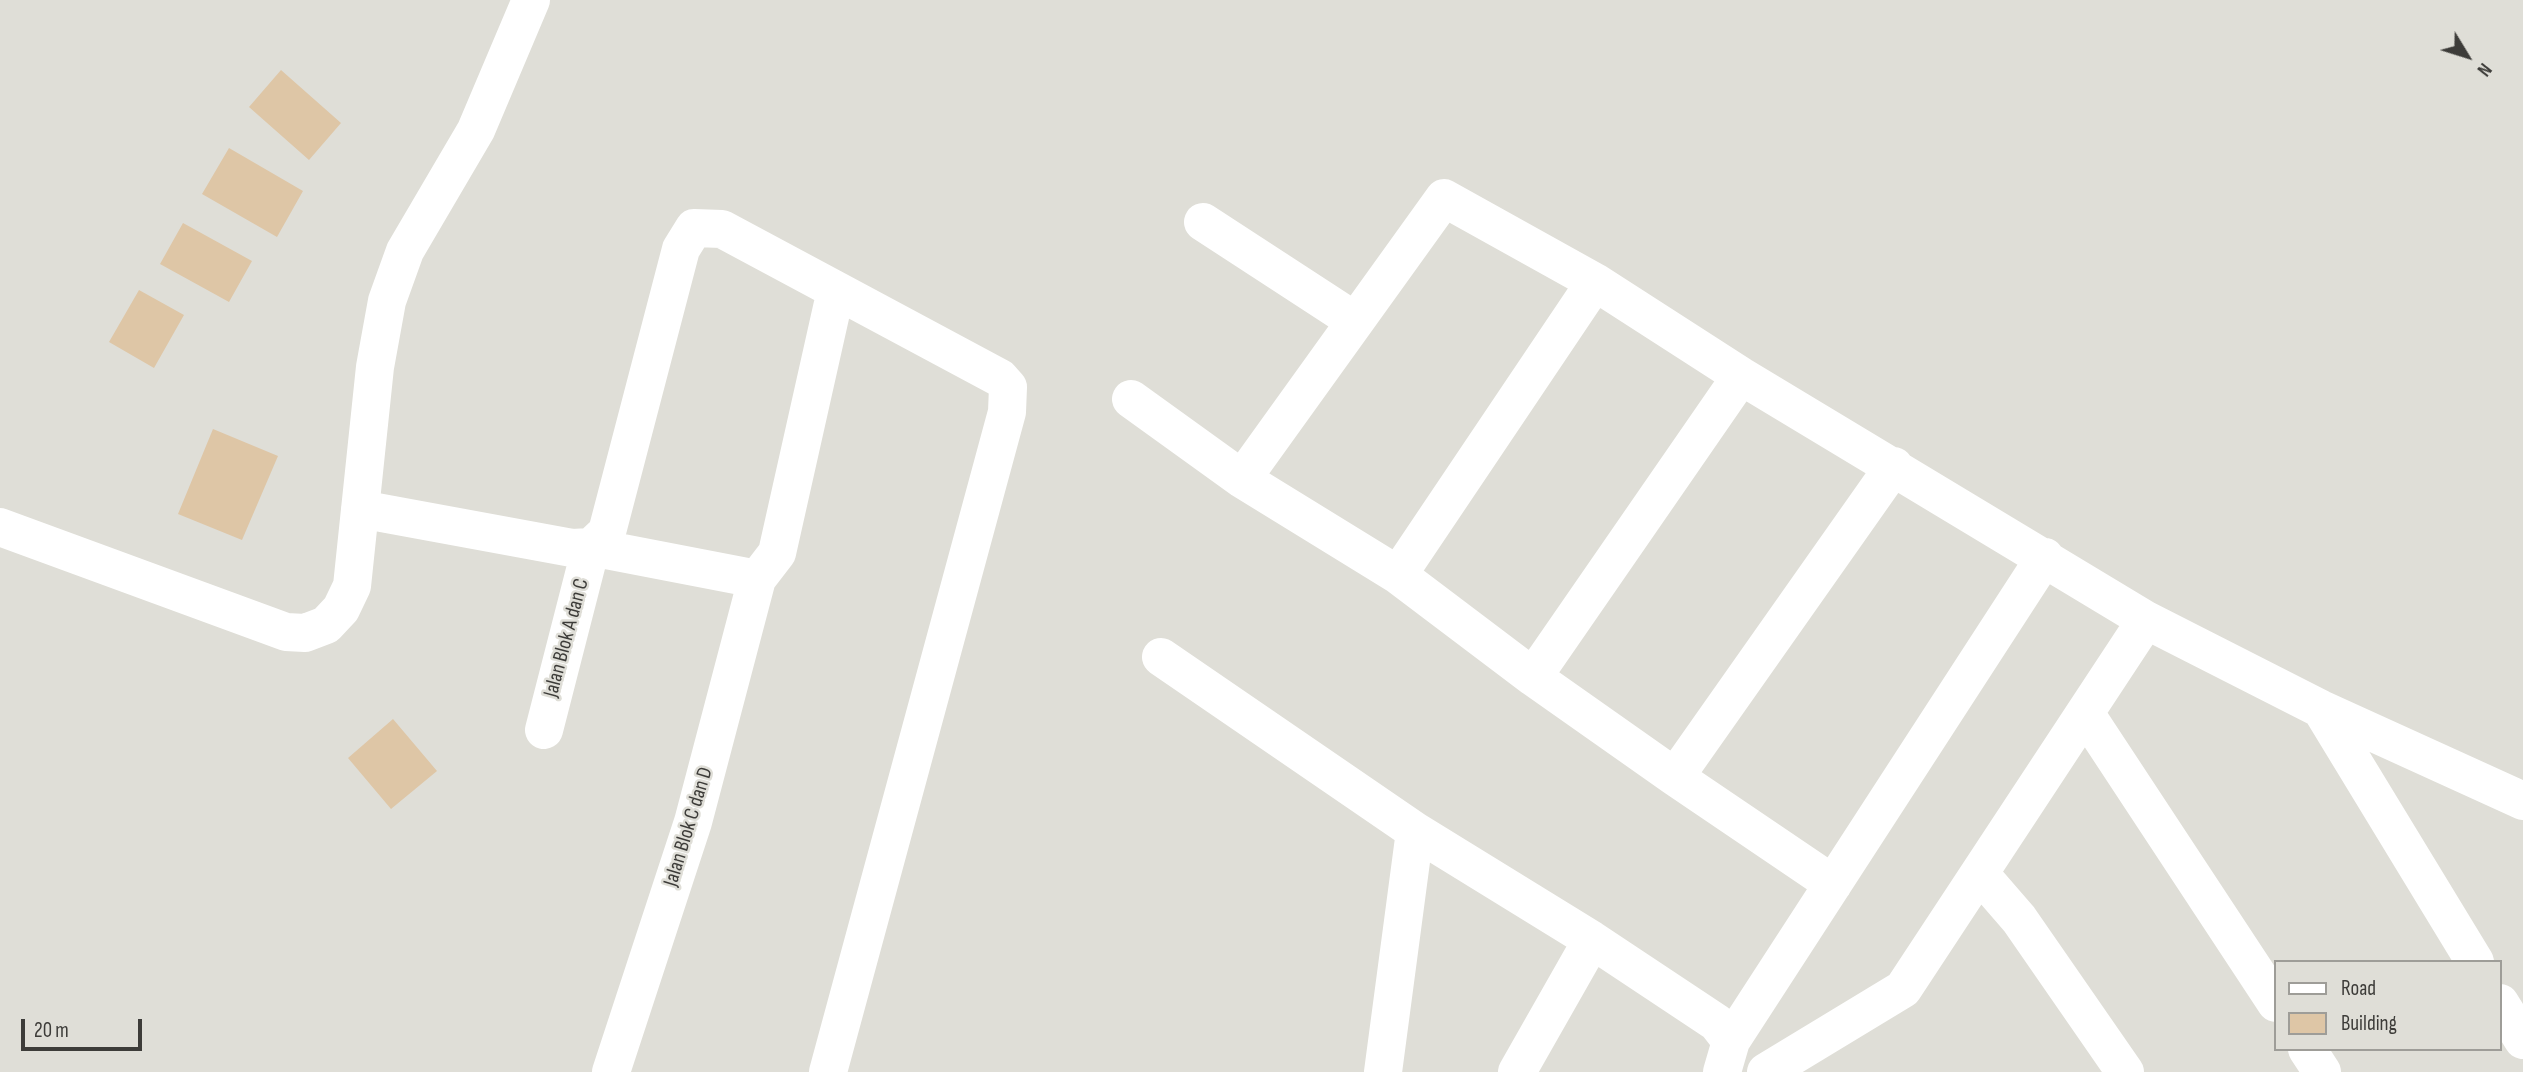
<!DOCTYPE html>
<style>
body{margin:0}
#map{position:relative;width:2523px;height:1072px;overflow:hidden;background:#dfded7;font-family:"Sofia Sans Condensed",sans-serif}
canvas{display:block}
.legend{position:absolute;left:2274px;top:960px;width:228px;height:91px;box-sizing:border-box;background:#dfded7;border:2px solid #9e9d98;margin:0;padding:9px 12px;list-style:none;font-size:21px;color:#3d3c39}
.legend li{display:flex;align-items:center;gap:14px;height:35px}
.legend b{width:35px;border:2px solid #9e9d98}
.north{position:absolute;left:2432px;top:21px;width:70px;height:70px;-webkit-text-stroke:5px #dfded7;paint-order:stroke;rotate:128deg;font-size:19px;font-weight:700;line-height:28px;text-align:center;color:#3d3c39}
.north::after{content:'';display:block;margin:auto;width:24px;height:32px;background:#3d3c39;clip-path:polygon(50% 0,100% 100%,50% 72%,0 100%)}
.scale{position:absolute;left:21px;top:1019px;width:121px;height:32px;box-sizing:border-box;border:4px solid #3d3c39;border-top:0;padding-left:9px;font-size:21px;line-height:24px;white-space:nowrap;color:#3d3c39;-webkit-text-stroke:5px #dfded7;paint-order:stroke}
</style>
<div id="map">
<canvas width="2523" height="1072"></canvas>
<ul class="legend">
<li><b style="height:9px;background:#fff"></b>Road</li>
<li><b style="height:19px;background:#dec6a6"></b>Building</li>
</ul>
<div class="north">N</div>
<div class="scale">20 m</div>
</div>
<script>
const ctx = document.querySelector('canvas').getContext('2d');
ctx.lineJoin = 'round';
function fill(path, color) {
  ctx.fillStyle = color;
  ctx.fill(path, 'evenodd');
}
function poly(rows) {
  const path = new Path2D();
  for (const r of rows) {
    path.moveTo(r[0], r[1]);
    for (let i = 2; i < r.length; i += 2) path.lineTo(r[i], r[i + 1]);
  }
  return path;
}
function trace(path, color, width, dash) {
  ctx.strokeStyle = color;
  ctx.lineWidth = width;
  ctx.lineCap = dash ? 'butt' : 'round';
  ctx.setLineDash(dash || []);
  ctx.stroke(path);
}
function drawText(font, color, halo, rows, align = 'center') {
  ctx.font = font + ' "Sofia Sans Condensed",sans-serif';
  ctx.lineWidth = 5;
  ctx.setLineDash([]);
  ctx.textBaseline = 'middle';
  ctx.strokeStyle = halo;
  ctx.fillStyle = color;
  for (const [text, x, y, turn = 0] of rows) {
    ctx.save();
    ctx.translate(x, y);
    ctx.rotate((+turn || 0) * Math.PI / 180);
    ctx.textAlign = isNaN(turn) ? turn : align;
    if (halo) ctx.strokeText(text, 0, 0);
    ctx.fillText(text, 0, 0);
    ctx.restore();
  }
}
fill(poly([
 [281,70,341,123,309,160,249,107],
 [229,148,303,191,277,237,202,194],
 [183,223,252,261,229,302,160,264],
 [139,290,184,315,154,368,109,342],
 [213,429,278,456,242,540,178,514],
 [393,719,437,771,391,809,348,758]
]), '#dec6a6');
trace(poly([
 [1203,222,1355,321],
 [1131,399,1242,479,1398,575,1533,677,1675,777,1833,884],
 [1242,479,1444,198,1595,282,1741,376,2146,620,2321,709,2523,801],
 [360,509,572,548,591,547,607,532,681,249,694,228,722,229,1000,378,1008,387,1007,412,828,1072],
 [0,527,286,632,305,633,326,625,341,609,352,586,375,367,387,301,405,251,476,130,531,0],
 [1398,575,1595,282],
 [1161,657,1415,831,1592,940,1717,1023,1731,1041,1722,1072],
 [1533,677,1741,376],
 [2321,709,2475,962],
 [2085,713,2276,1003],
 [544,730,591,547,757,579,777,553,836,290],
 [1675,777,1894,466],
 [1980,874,2019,919,2125,1072],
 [2500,1003,2523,1040],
 [1731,1041,2045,557],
 [2307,1049,2322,1072],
 [611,1072,693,822,757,579],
 [1383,1072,1415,831],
 [1517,1072,1592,940],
 [1766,1072,1903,989,2146,620]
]), '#fff', 38);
drawText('21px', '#3d3c39', '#dfded7', [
 ["Jalan Blok A dan C",567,638,-75],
 ["Jalan Blok C dan D",689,827,-73]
]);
</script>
